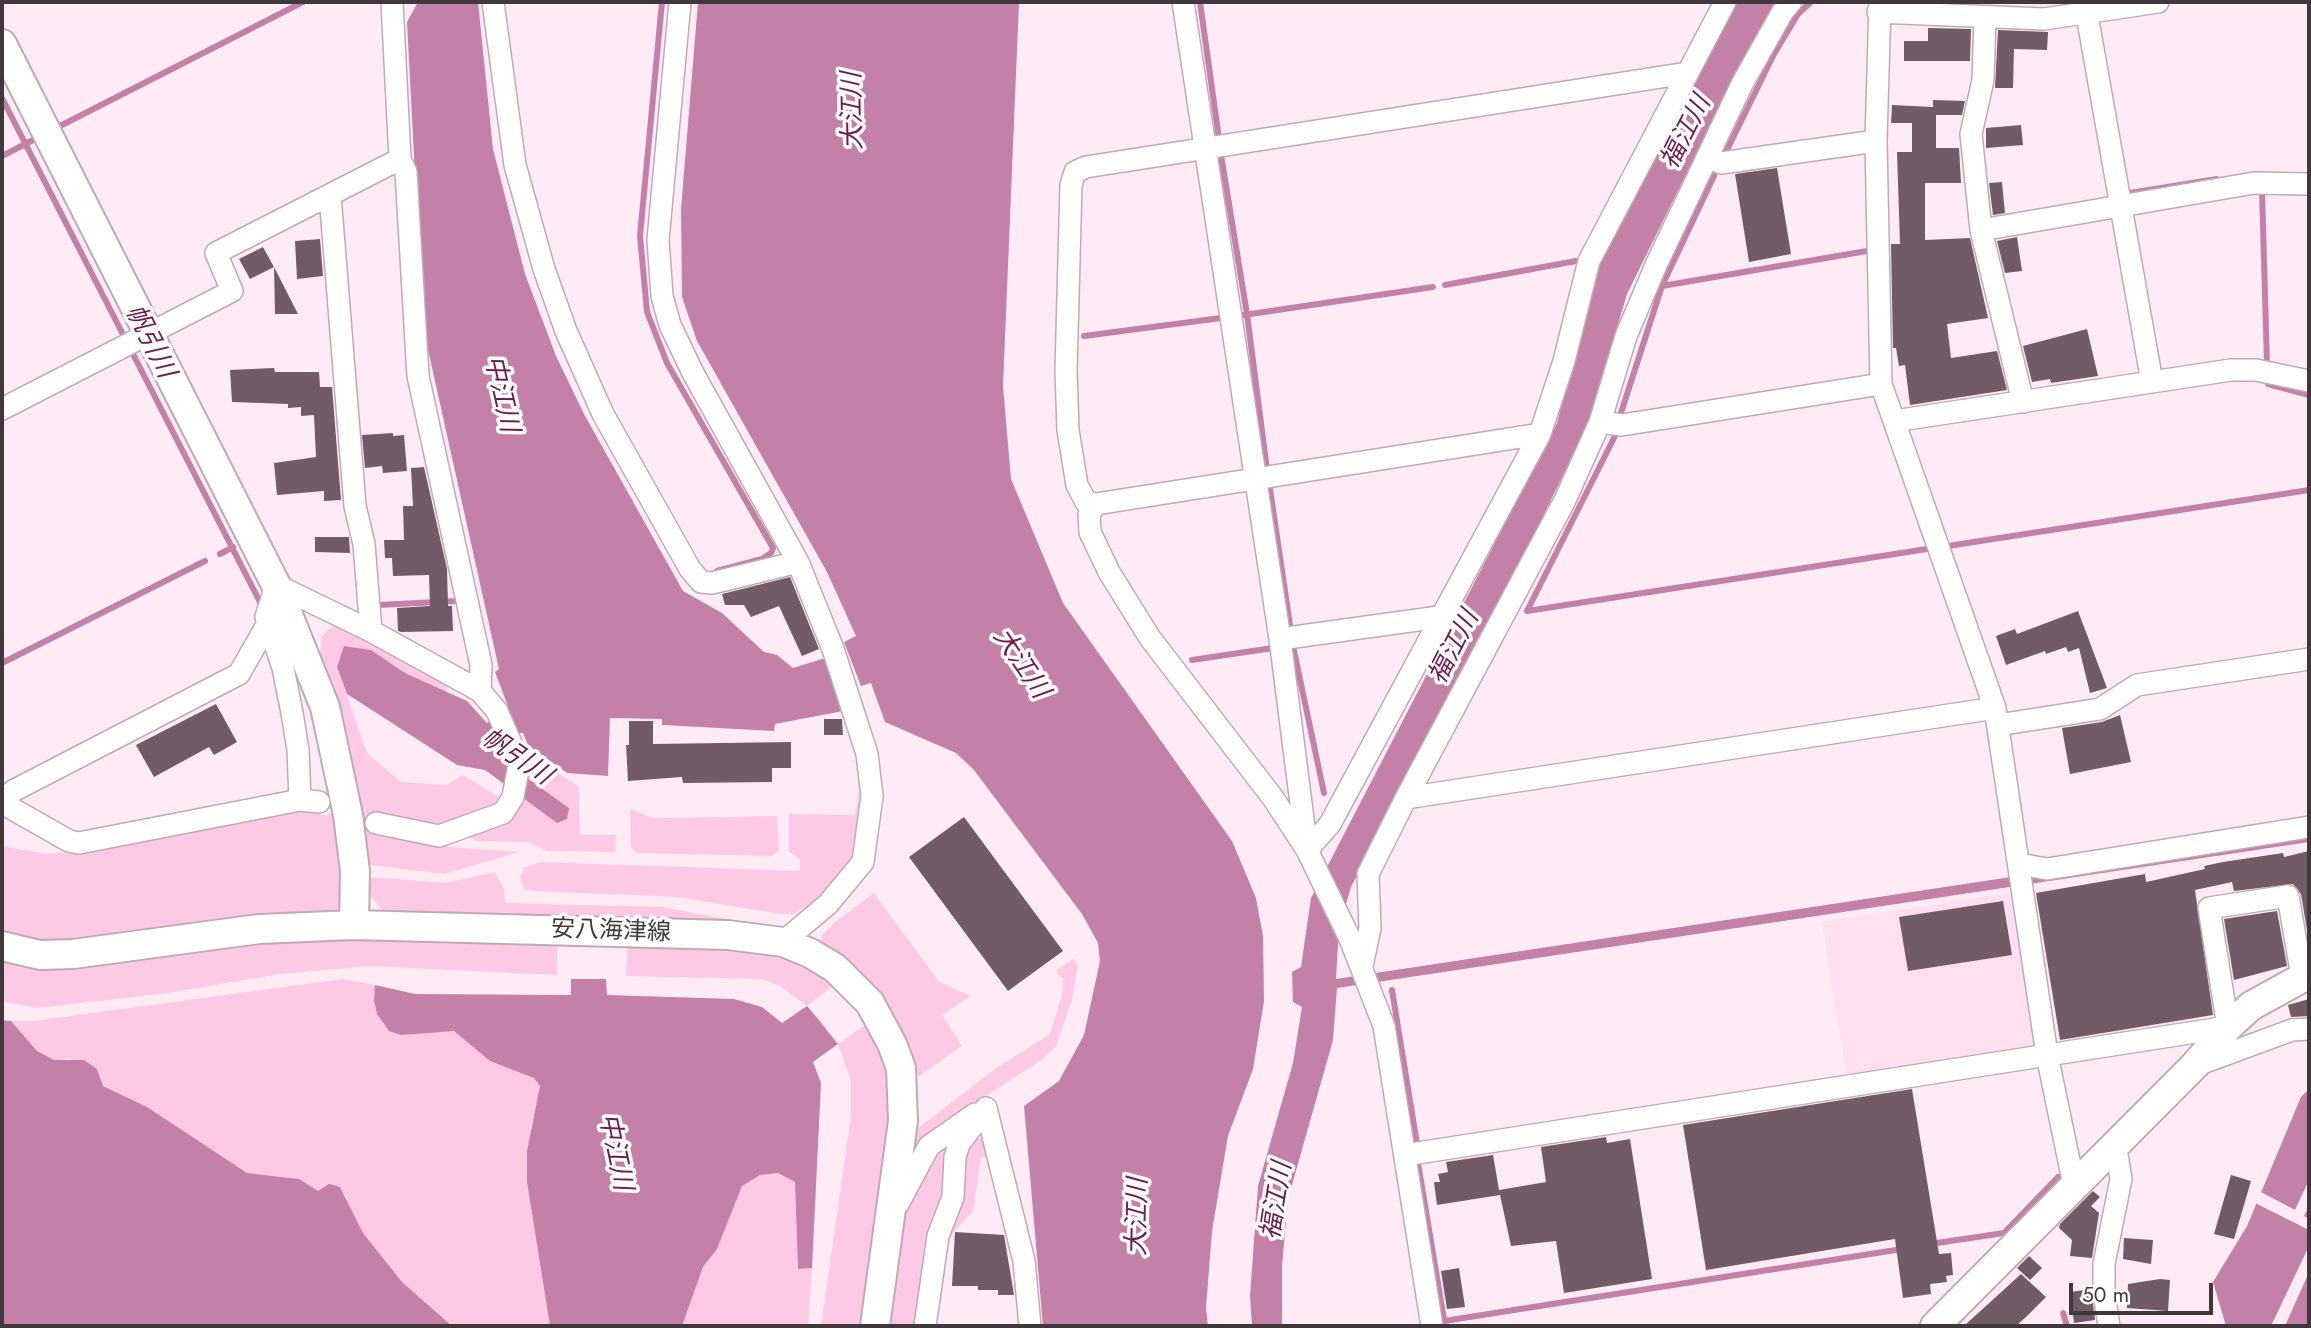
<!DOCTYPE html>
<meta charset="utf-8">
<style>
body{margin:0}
#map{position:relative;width:2311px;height:1328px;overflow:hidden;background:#ffebf5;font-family:Jost,sans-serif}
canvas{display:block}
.frame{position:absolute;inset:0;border:4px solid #41383d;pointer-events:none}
.scale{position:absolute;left:2069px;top:1283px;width:144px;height:32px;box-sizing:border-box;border:4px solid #41383d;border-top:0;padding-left:9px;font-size:21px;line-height:24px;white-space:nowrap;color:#41383d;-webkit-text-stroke:5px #fff;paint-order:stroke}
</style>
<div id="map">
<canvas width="2311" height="1328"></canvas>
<div class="frame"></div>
<div class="scale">50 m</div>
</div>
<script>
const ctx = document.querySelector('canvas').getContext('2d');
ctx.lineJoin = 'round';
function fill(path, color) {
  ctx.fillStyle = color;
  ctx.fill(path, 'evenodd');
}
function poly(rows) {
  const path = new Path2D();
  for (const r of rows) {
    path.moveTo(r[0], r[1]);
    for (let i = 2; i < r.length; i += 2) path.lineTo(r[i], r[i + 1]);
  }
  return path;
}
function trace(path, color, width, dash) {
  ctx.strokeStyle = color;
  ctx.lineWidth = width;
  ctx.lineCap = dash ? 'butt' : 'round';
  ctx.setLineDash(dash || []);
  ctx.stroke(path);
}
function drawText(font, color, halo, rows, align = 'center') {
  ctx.font = font + ' Jost,"Noto Sans JP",sans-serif';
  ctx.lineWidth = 7;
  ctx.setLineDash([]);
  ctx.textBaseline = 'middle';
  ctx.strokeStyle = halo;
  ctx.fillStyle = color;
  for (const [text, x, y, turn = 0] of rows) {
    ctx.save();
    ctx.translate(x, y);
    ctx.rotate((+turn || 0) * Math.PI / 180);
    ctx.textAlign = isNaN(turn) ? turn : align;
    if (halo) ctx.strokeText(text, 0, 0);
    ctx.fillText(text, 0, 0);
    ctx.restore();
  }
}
fill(poly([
 [2008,893,2017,901,2038,1040,2029,1050,1847,1077,1822,922]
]), '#ffdff0');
fill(poly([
 [343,625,451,682,445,692,405,673,371,650,344,646,337,667,367,753,401,782,446,785,462,775,501,798,500,808,447,826,382,828,450,847,519,852,444,874,371,865,362,859,351,762,339,709,319,659,322,636,331,627],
 [534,757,579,787,580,835,616,835,615,852,547,851,528,842,477,841,467,837,523,798,557,822,569,808,526,777],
 [862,773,865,774,856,861,823,897,793,914,779,914,679,897,535,891,524,889,520,877,524,868,540,862,800,871,800,859,789,852,789,814,855,815],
 [310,809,326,816,336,809,345,893,343,906,334,914,66,942,35,941,2,932,2,846,47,854,76,851],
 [630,809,653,818,777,816,779,851,771,856,637,853,631,847],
 [495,872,504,889,505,903,663,907,761,926,486,918,383,911,368,893,368,877,445,883],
 [874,893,939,982,970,996,942,1015,962,1046,919,1076,913,1075,876,991,860,972,820,945,822,935,834,923],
 [278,938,557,938,557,975,370,966,280,974,168,993,37,1008,2,1001,2,959],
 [628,941,744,946,798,959,837,983,807,1006,780,986,762,979,626,976],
 [1073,959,1078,965,1072,999,1056,1046,1043,1059,930,1132,909,1163,917,1129,995,1069,1050,1034,1062,995,1063,979,1056,971],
 [343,979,375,985,374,1001,377,1014,389,1031,454,1031,496,1062,535,1078,540,1086,539,1099,531,1124,527,1182,550,1326,452,1326,402,1282,363,1233,348,1206,346,1194,318,1191,298,1179,247,1173,147,1108,103,1085,97,1069,68,1058,54,1061,37,1051,11,1021,34,1021],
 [871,1021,893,1087,865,1326,821,1326,851,1116,851,1081,838,1044],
 [963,1131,921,1326,885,1326,899,1225,933,1156],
 [974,1137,986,1141,996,1179,985,1157,981,1158,973,1211,953,1233,942,1255,960,1160],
 [778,1173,795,1182,798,1269,812,1268,808,1326,682,1326,703,1267,717,1249,742,1185,760,1175]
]), '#fdc9e5');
fill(poly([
 [418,2,478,2,493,149,525,274,556,356,584,414,683,591,722,613,764,652,777,655,793,668,822,659,831,660,843,711,775,724,774,731,662,725,662,719,610,718,608,776,567,773,528,745,523,733,511,733,503,714,509,709,495,672,499,669,423,327,407,22],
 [698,2,1019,2,1003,386,1011,479,1063,603,1232,841,1256,898,1263,936,1264,1001,1253,1069,1228,1136,1212,1231,1206,1308,1208,1326,1043,1326,1024,1106,1059,1081,1084,1035,1100,961,1098,943,1082,914,974,770,956,753,885,722,871,683,861,686,844,642,856,636,827,572,697,341,682,297,681,209],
 [1737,2,1779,2,1740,65,1627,294,1589,422,1503,598,1351,887,1339,928,1336,979,2309,832,2309,842,1337,988,1333,1040,1288,1199,1282,1266,1282,1326,1252,1326,1250,1296,1258,1186,1293,1063,1302,1007,1293,1002,1292,972,1301,967,1311,898,1557,423,1596,270],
 [344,646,371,650,405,673,467,701,487,723,493,719,501,732,492,735,502,760,569,808,567,819,557,823,485,770,457,765,347,694,337,667],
 [571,979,606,979,607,995,734,999,762,1007,782,1023,807,1006,818,1019,838,1044,813,1062,821,1083,812,1268,798,1269,795,1182,778,1173,760,1175,742,1186,717,1249,703,1267,682,1326,550,1326,527,1182,527,1151,540,1086,534,1078,490,1061,454,1031,401,1035,389,1031,377,1014,374,1001,375,985,415,994,571,995],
 [2,1020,11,1021,37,1051,54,1060,84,1060,97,1069,103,1086,147,1107,247,1173,299,1179,318,1191,329,1184,340,1187,363,1233,402,1282,452,1326,2,1326],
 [2309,1089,2309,1326,2226,1326,2213,1282,2247,1226,2301,1097]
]), '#c381a7');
fill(poly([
 [2309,1180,2309,1206,2304,1216,2309,1219,2309,1230,2253,1202,2259,1191,2295,1210],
 [2309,1246,2309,1272,2285,1326,2271,1326]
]), '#ffebf5');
trace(poly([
 [662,2,640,236,647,312,667,363,773,548,771,553,762,559,717,571],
 [1200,2,1219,139],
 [2,98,261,604],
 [58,127,303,2],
 [1221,155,1247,314,1267,470],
 [2,156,37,138],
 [1723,158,1774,54,1798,14,1811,2],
 [2125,189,2130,193,2217,179],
 [2262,190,2267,365],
 [1445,285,1576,261],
 [1662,286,1867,251],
 [1237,316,1433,287],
 [1084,336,1221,318],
 [2268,380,2268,384,2309,395],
 [1619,419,1662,286,1714,176],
 [1270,489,1293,646,1324,793],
 [1948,546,2309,490],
 [220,554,233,547],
 [378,605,457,601],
 [1527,611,1927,549],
 [1527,611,1615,436],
 [1192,660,1273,648],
 [2,663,205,561],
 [1392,990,1417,1144],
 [1418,1163,1445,1326],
 [1930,1244,2004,1233,2058,1177],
 [2063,1313,2067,1326],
 [1444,1321,1902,1249]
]), '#c381a7', 6);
fill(poly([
 [1928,28,1971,29,1970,61,1904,61,1904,41,1928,41],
 [1998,30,2048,32,2047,50,2014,49,2013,88,1995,88],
 [1933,100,1965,101,1962,115,1936,115,1936,148,1959,148,1961,183,1925,183,1925,240,1970,238,1988,318,1947,324,1951,358,1997,351,2007,390,1910,405,1905,365,1899,366,1896,348,1893,348,1891,244,1900,244,1897,152,1912,152,1912,123,1891,123,1892,105,1933,107],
 [2021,125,2023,145,1986,148,1986,128],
 [1777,168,1791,254,1749,262,1735,174],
 [2002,182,2005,213,1993,215,1989,183],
 [2017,237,2022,271,2005,273,1997,241],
 [320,239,323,276,297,279,295,241],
 [263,247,274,267,250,279,239,259],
 [274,267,298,314,275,314],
 [2087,329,2098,376,2051,383,2050,379,2032,382,2023,346],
 [274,368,275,372,319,372,320,387,332,387,341,500,324,501,324,491,277,495,274,463,316,457,314,415,301,416,301,407,288,408,288,404,232,402,230,370],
 [393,433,393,436,404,435,407,471,383,473,382,466,365,468,362,435],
 [424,467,447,569,448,606,452,606,453,631,401,632,398,631,397,608,430,606,429,575,393,576,392,558,385,558,384,540,404,540,403,506,413,506,411,468],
 [315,537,349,537,350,553,315,552],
 [790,577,819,649,802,656,779,606,751,617,744,605,725,605,722,594],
 [2078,611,2107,688,2090,693,2079,648,2068,652,2066,647,2046,654,2045,651,2006,665,1996,636,2015,629,2017,634],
 [216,704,237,742,214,755,209,747,154,777,136,745],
 [2120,715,2131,762,2070,774,2062,728,2102,722],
 [824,719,842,719,843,735,824,735],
 [629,721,653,721,653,744,791,742,791,768,772,768,772,782,683,783,682,777,628,781,626,745,629,745],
 [964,817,1063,951,1008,991,909,857],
 [2309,851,2309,942,2301,894,2293,884,2234,891,2232,882,2195,890,2213,1015,2060,1040,2036,893,2145,874,2146,882,2205,869,2204,866,2223,862,2283,853,2284,857],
 [2003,901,2012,955,1908,971,1899,917],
 [2277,911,2287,966,2234,980,2224,919],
 [2309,999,2309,1016,2291,1017,2288,1005],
 [1912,1089,1939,1254,1951,1253,1953,1275,1946,1276,1947,1282,1930,1284,1931,1294,1903,1298,1895,1239,1706,1270,1683,1125],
 [1606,1137,1607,1143,1630,1139,1652,1279,1564,1293,1556,1241,1511,1246,1500,1195,1437,1205,1434,1182,1440,1182,1438,1174,1448,1172,1446,1162,1493,1155,1499,1190,1546,1182,1541,1147],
 [2231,1175,2251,1181,2234,1239,2214,1234],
 [2093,1191,2100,1197,2091,1206,2099,1213,2092,1258,2070,1256,2072,1240,2059,1228,2060,1224],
 [955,1232,1004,1235,1014,1295,998,1295,998,1290,978,1290,978,1286,952,1286],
 [2124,1238,2153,1240,2151,1264,2123,1259],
 [2029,1256,2042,1268,2030,1280,2017,1268],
 [1459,1268,1465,1307,1447,1309,1441,1271],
 [2021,1274,2046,1297,2027,1316,2016,1326,1964,1326],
 [2160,1279,2170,1280,2168,1311,2127,1308,2128,1284],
 [2091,1289,2095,1320,2074,1323,2070,1292]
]), '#705b66');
const street = poly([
 [392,2,400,159,406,172,418,376,481,665,480,691],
 [493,2,515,165,544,269,566,331,603,414,690,569,701,582,712,583,798,562],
 [680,2,658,240,662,296,670,325,693,373,798,562,833,649,867,754,872,796,863,862,828,904,783,942],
 [1183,2,1280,639,1307,850,1350,939,1384,1026,1432,1326],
 [1880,2,1876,141,1881,384,1995,708,2047,1055,2074,1185],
 [1878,12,2044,19,2158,2],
 [2087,15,2152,382],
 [1985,17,1983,80,1971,134,1981,230,2023,402],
 [1708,157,1721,163,1876,141],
 [330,195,355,506,364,544,371,631],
 [1981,230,2254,183,2309,184],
 [2,409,232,291,216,253,400,159],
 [1894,421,2231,370,2256,370,2309,381],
 [1600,422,1622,425,1881,384],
 [1540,434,1096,504,1089,514,1090,532,1109,572,1150,638,1273,798,1307,850,1330,824,1540,434,1564,361,1589,261,1725,2],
 [1096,504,1086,502,1077,485,1068,430,1066,371,1071,185,1075,172,1086,167,1687,73],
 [1280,639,1439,617],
 [1998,725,2100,709,2137,685,2309,659],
 [1406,798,1995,708],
 [300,800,298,750,292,713,283,668,266,617,276,585,371,631,480,691,497,711,514,750,519,764,513,797,503,813,439,836,376,823],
 [2,802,13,791,239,674,267,625],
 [2,803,69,841,79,843,300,800,319,802],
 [2019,864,2047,869,2309,827],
 [1362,966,1370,928,1368,874,1406,798,1565,500,1600,422,1626,336,1657,263,1742,84,1783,11,1791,2],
 [2197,1065,2292,1030,2309,1029],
 [986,1108,1024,1261,1030,1326],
 [1405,1155,2228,1027,2209,908,2288,896,2302,977],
 [898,1204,929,1146,975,1114],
 [925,1326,938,1236,953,1197,955,1157,959,1144,986,1108],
 [2109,1326,2104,1294,2104,1264,2121,1179,2115,1143]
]);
const secondary = poly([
 [2,44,276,585,325,707,348,815,355,871,354,925],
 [2,946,40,955,73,954,259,929,354,925,728,935,783,942,810,953,835,968,870,1003,892,1044,901,1068,903,1121,875,1326],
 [1935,1326,2195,1065,2228,1027,2251,1006,2309,974]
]);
trace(street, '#c0a9b5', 24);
trace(secondary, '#c0a9b5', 32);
trace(street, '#fff', 21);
trace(secondary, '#fff', 28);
drawText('24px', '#41383d', '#fff', [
 ["安八海津線",611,932,2]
]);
drawText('italic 26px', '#6b1c50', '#fff', [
 ["大江川",854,111,-91],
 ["福江川",1687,133,-63],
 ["帆引川",149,342,63],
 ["中江川",500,394,77],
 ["福江川",1455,648,-63],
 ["大江川",1020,664,56],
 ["帆引川",516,758,34],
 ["中江川",614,1152,78],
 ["福江川",1278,1201,-81],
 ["大江川",1139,1217,-89]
]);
</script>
